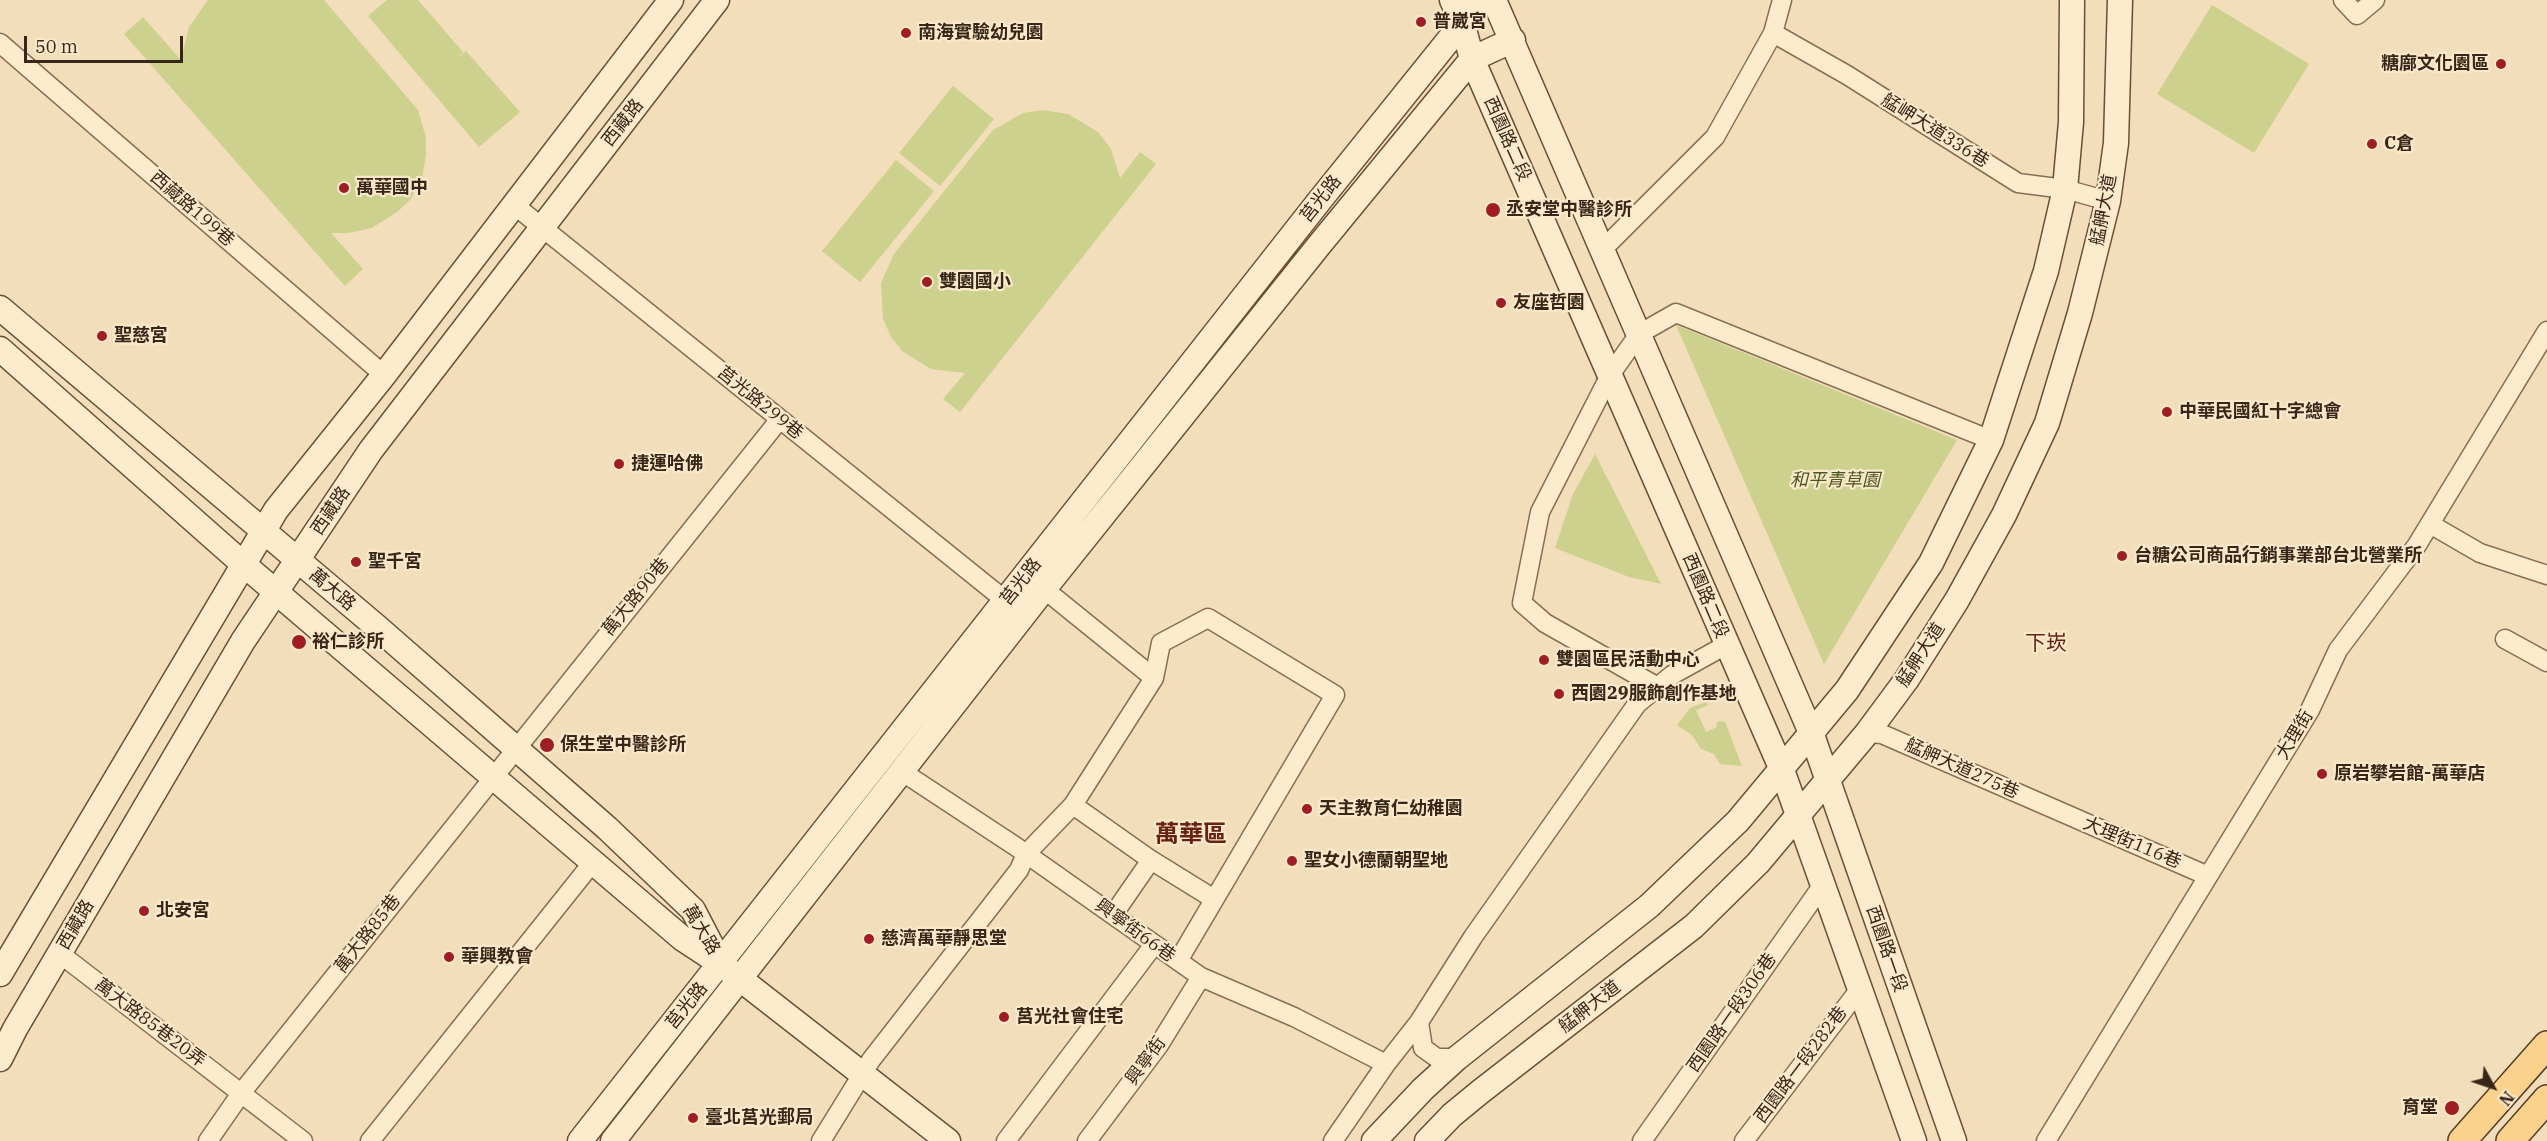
<!DOCTYPE html>
<meta charset="utf-8">
<style>
body{margin:0}
#map{position:relative;width:2547px;height:1141px;overflow:hidden;background:#f2deba;font-family:"IBM Plex Serif",serif}
canvas{display:block}
.north{position:absolute;left:2463px;top:1057px;width:60px;height:60px;-webkit-text-stroke:4px #f9e9ca;paint-order:stroke;rotate:130deg;font-size:16px;font-weight:700;line-height:24px;text-align:center;color:#382619}
.north::after{content:'';display:block;margin:auto;width:21px;height:27px;background:#382619;clip-path:polygon(50% 0,100% 100%,50% 72%,0 100%)}
.scale{position:absolute;left:24px;top:36px;width:159px;height:27px;box-sizing:border-box;border:3px solid #382619;border-top:0;padding-left:8px;font-size:18px;line-height:21px;white-space:nowrap;color:#382619;-webkit-text-stroke:4px #f9e9ca;paint-order:stroke}
</style>
<div id="map">
<canvas width="2547" height="1141"></canvas>
<div class="north">N</div>
<div class="scale">50 m</div>
</div>
<script>
const ctx = document.querySelector('canvas').getContext('2d');
ctx.lineJoin = 'round';
function fill(path, color) {
  ctx.fillStyle = color;
  ctx.fill(path, 'evenodd');
}
function poly(rows) {
  const path = new Path2D();
  for (const r of rows) {
    path.moveTo(r[0], r[1]);
    for (let i = 2; i < r.length; i += 2) path.lineTo(r[i], r[i + 1]);
  }
  return path;
}
function trace(path, color, width, dash) {
  ctx.strokeStyle = color;
  ctx.lineWidth = width;
  ctx.lineCap = dash ? 'butt' : 'round';
  ctx.setLineDash(dash || []);
  ctx.stroke(path);
}
function drawText(font, color, halo, rows, align = 'center') {
  ctx.font = font + ' "IBM Plex Serif","Noto Sans TC",serif';
  ctx.lineWidth = 4.5;
  ctx.setLineDash([]);
  ctx.textBaseline = 'middle';
  ctx.strokeStyle = halo;
  ctx.fillStyle = color;
  for (const [text, x, y, turn = 0] of rows) {
    ctx.save();
    ctx.translate(x, y);
    ctx.rotate((+turn || 0) * Math.PI / 180);
    ctx.textAlign = isNaN(turn) ? turn : align;
    if (halo) ctx.strokeText(text, 0, 0);
    ctx.fillText(text, 0, 0);
    ctx.restore();
  }
}
fill(poly([
 [208,0,324,0,418,110,426,138,426,154,422,179,410,200,397,212,372,228,348,233,331,233,363,269,345,286,124,34,143,17,181,60,189,27],
 [387,0,418,0,463,52,456,59,466,51,520,112,479,147,368,16],
 [2212,5,2309,64,2254,153,2157,94],
 [953,86,994,119,940,186,899,153],
 [1043,110,1068,114,1098,132,1111,149,1120,178,1140,152,1156,164,960,412,943,399,965,373,931,369,902,351,891,337,883,319,881,283,894,254,993,130,1023,113],
 [896,160,934,191,860,282,822,251],
 [1676,325,1957,440,1824,664],
 [1595,454,1661,584,1629,577,1555,548,1573,494],
 [1706,702,1708,705,1696,710,1706,732,1717,727,1716,723,1720,721,1725,722,1742,766,1720,764,1714,754,1701,749,1692,735,1677,725,1690,708]
]), '#ccd18d');
const street = poly([
 [2343,0,2357,15,2375,0],
 [1773,33,1847,75,2018,183,2065,189,2108,201],
 [0,43,384,375],
 [513,204,1006,601],
 [1602,250,1715,137,1773,33,1782,0],
 [2430,524,2480,553,2547,575],
 [2505,639,2547,662],
 [1154,678,1161,643,1208,618,1335,695,1178,961],
 [1656,686,1545,623,1522,603,1540,512,1610,375,1639,334,1676,313,1991,440],
 [1867,733,1882,734,2208,876],
 [901,771,1015,846,1201,977,1294,1017,1386,1064],
 [1073,805,1151,860,1214,899],
 [1113,915,1151,860],
 [59,953,303,1141],
 [1419,1022,1423,1048,1437,1058,1457,1058],
 [208,1141,242,1092,780,419],
 [370,1141,593,862],
 [821,1141,871,1060,1019,870,1026,854,1073,805,1154,678,1044,589],
 [1006,1141,1153,946],
 [1087,1141,1159,1045,1201,977],
 [1333,1141,1386,1064,1419,1022,1473,937,1637,704,1672,675,1726,645],
 [1642,1141,1822,886],
 [1744,1141,1859,990],
 [2046,1141,2310,710,2338,650,2417,545,2547,331]
]);
const secondary = poly([
 [1452,0,1462,22,1472,59,1782,770,1914,1141],
 [1494,0,1812,735,1954,1141],
 [0,308,377,627,607,828,693,910,720,962],
 [0,349,242,563,683,939,721,964,948,1141],
 [0,974,276,510,384,375,671,0],
 [0,1059,15,1029,243,641,371,450,717,0],
 [580,1141,1320,200,1481,0],
 [613,1141,1044,589,1320,244,1472,59,1513,40],
 [1374,1141,1423,1089,1457,1058,1649,906,1738,821,1847,690,1931,563,1991,440,2046,271,2065,189,2071,122,2072,0],
 [1427,1141,1452,1115,1480,1092,1694,926,1758,863,1867,733,1907,679,1957,600,2004,515,2047,423,2080,313,2108,201,2116,143,2120,0]
]);
const primary = poly([
 [2462,1141,2547,1045],
 [2510,1141,2547,1099]
]);
trace(street, '#8a6d53', 21);
trace(secondary, '#6c4e36', 27);
trace(primary, '#573b28', 30);
trace(street, '#fceccd', 18);
trace(secondary, '#fceccd', 24);
trace(primary, '#fbd28c', 27);
for (const [x, y, r, color] of [
 [1421,22,6,"#9f1d24"],
 [906,33,6,"#9f1d24"],
 [2501,64,6,"#9f1d24"],
 [2372,144,6,"#9f1d24"],
 [344,188,6,"#9f1d24"],
 [1493,210,8,"#9f1d24"],
 [927,282,6,"#9f1d24"],
 [1501,303,6,"#9f1d24"],
 [102,336,6,"#9f1d24"],
 [2167,412,6,"#9f1d24"],
 [619,464,6,"#9f1d24"],
 [2122,556,6,"#9f1d24"],
 [356,562,6,"#9f1d24"],
 [299,642,8,"#9f1d24"],
 [1544,660,6,"#9f1d24"],
 [1559,694,6,"#9f1d24"],
 [547,745,8,"#9f1d24"],
 [2322,774,6,"#9f1d24"],
 [1307,809,6,"#9f1d24"],
 [1292,861,6,"#9f1d24"],
 [144,911,6,"#9f1d24"],
 [869,939,6,"#9f1d24"],
 [449,957,6,"#9f1d24"],
 [1004,1017,6,"#9f1d24"],
 [2452,1108,8,"#9f1d24"],
 [693,1118,6,"#9f1d24"]
]) {
  const dot = new Path2D();
  dot.arc(x, y, r, 0, 2 * Math.PI);
  ctx.fillStyle = color;
  ctx.fill(dot);
  trace(dot, '#f9e9ca', 2);
}
drawText('bold 18px', '#382619', '#f9e9ca', [
 ["普崴宮",1433,22],
 ["南海實驗幼兒園",918,33],
 ["糖廍文化園區",2489,64,"right"],
 ["C倉",2384,144],
 ["萬華國中",356,188],
 ["丞安堂中醫診所",1506,210],
 ["雙園國小",939,282],
 ["友座哲園",1513,303],
 ["聖慈宮",114,336],
 ["中華民國紅十字總會",2179,412],
 ["捷運哈佛",631,464],
 ["台糖公司商品行銷事業部台北營業所",2134,556],
 ["聖千宮",368,562],
 ["裕仁診所",312,642],
 ["雙園區民活動中心",1556,660],
 ["西園29服飾創作基地",1571,694],
 ["保生堂中醫診所",560,745],
 ["原岩攀岩館-萬華店",2334,774],
 ["天主教育仁幼稚園",1319,809],
 ["聖女小德蘭朝聖地",1304,861],
 ["北安宮",156,911],
 ["慈濟萬華靜思堂",881,939],
 ["華興教會",461,957],
 ["莒光社會住宅",1016,1017],
 ["育堂",2438,1108,"right"],
 ["臺北莒光郵局",705,1118]
], 'left');
drawText('18px', '#382619', '#f9e9ca', [
 ["西藏路",623,123,-52],
 ["艋岬大道336巷",1935,131,32],
 ["西園路二段",1507,139,66],
 ["莒光路",1321,199,-52],
 ["西藏路199巷",192,209,41],
 ["艋舺大道",2104,210,-79],
 ["莒光路299巷",760,403,39],
 ["西藏路",331,511,-56],
 ["莒光路",1021,582,-52],
 ["萬大路",332,590,40],
 ["西園路二段",1705,596,67],
 ["萬大路90巷",636,597,-51],
 ["艋舺大道",1921,655,-57],
 ["大理街",2295,735,-59],
 ["艋舺大道275巷",1962,769,24],
 ["大理街116巷",2132,843,23],
 ["西藏路",76,925,-60],
 ["萬大路",701,930,59],
 ["興寧街66巷",1135,931,36],
 ["萬大路85巷",368,934,-52],
 ["西園路一段",1886,949,71],
 ["莒光路",687,1006,-51],
 ["艋舺大道",1590,1007,-38],
 ["西園路一段306巷",1732,1013,-55],
 ["萬大路85巷20弄",150,1023,37],
 ["興寧街",1146,1061,-54],
 ["西園路一段282巷",1801,1065,-53]
]);
drawText('italic 18px', '#4b561e', '#f9e9ca', [
 ["和平青草園",1835,481]
]);
drawText('21px', '#682214', '#f9e9ca', [
 ["下崁",2046,644]
]);
drawText('bold 24px', '#682214', '#f9e9ca', [
 ["萬華區",1191,835]
]);
</script>
